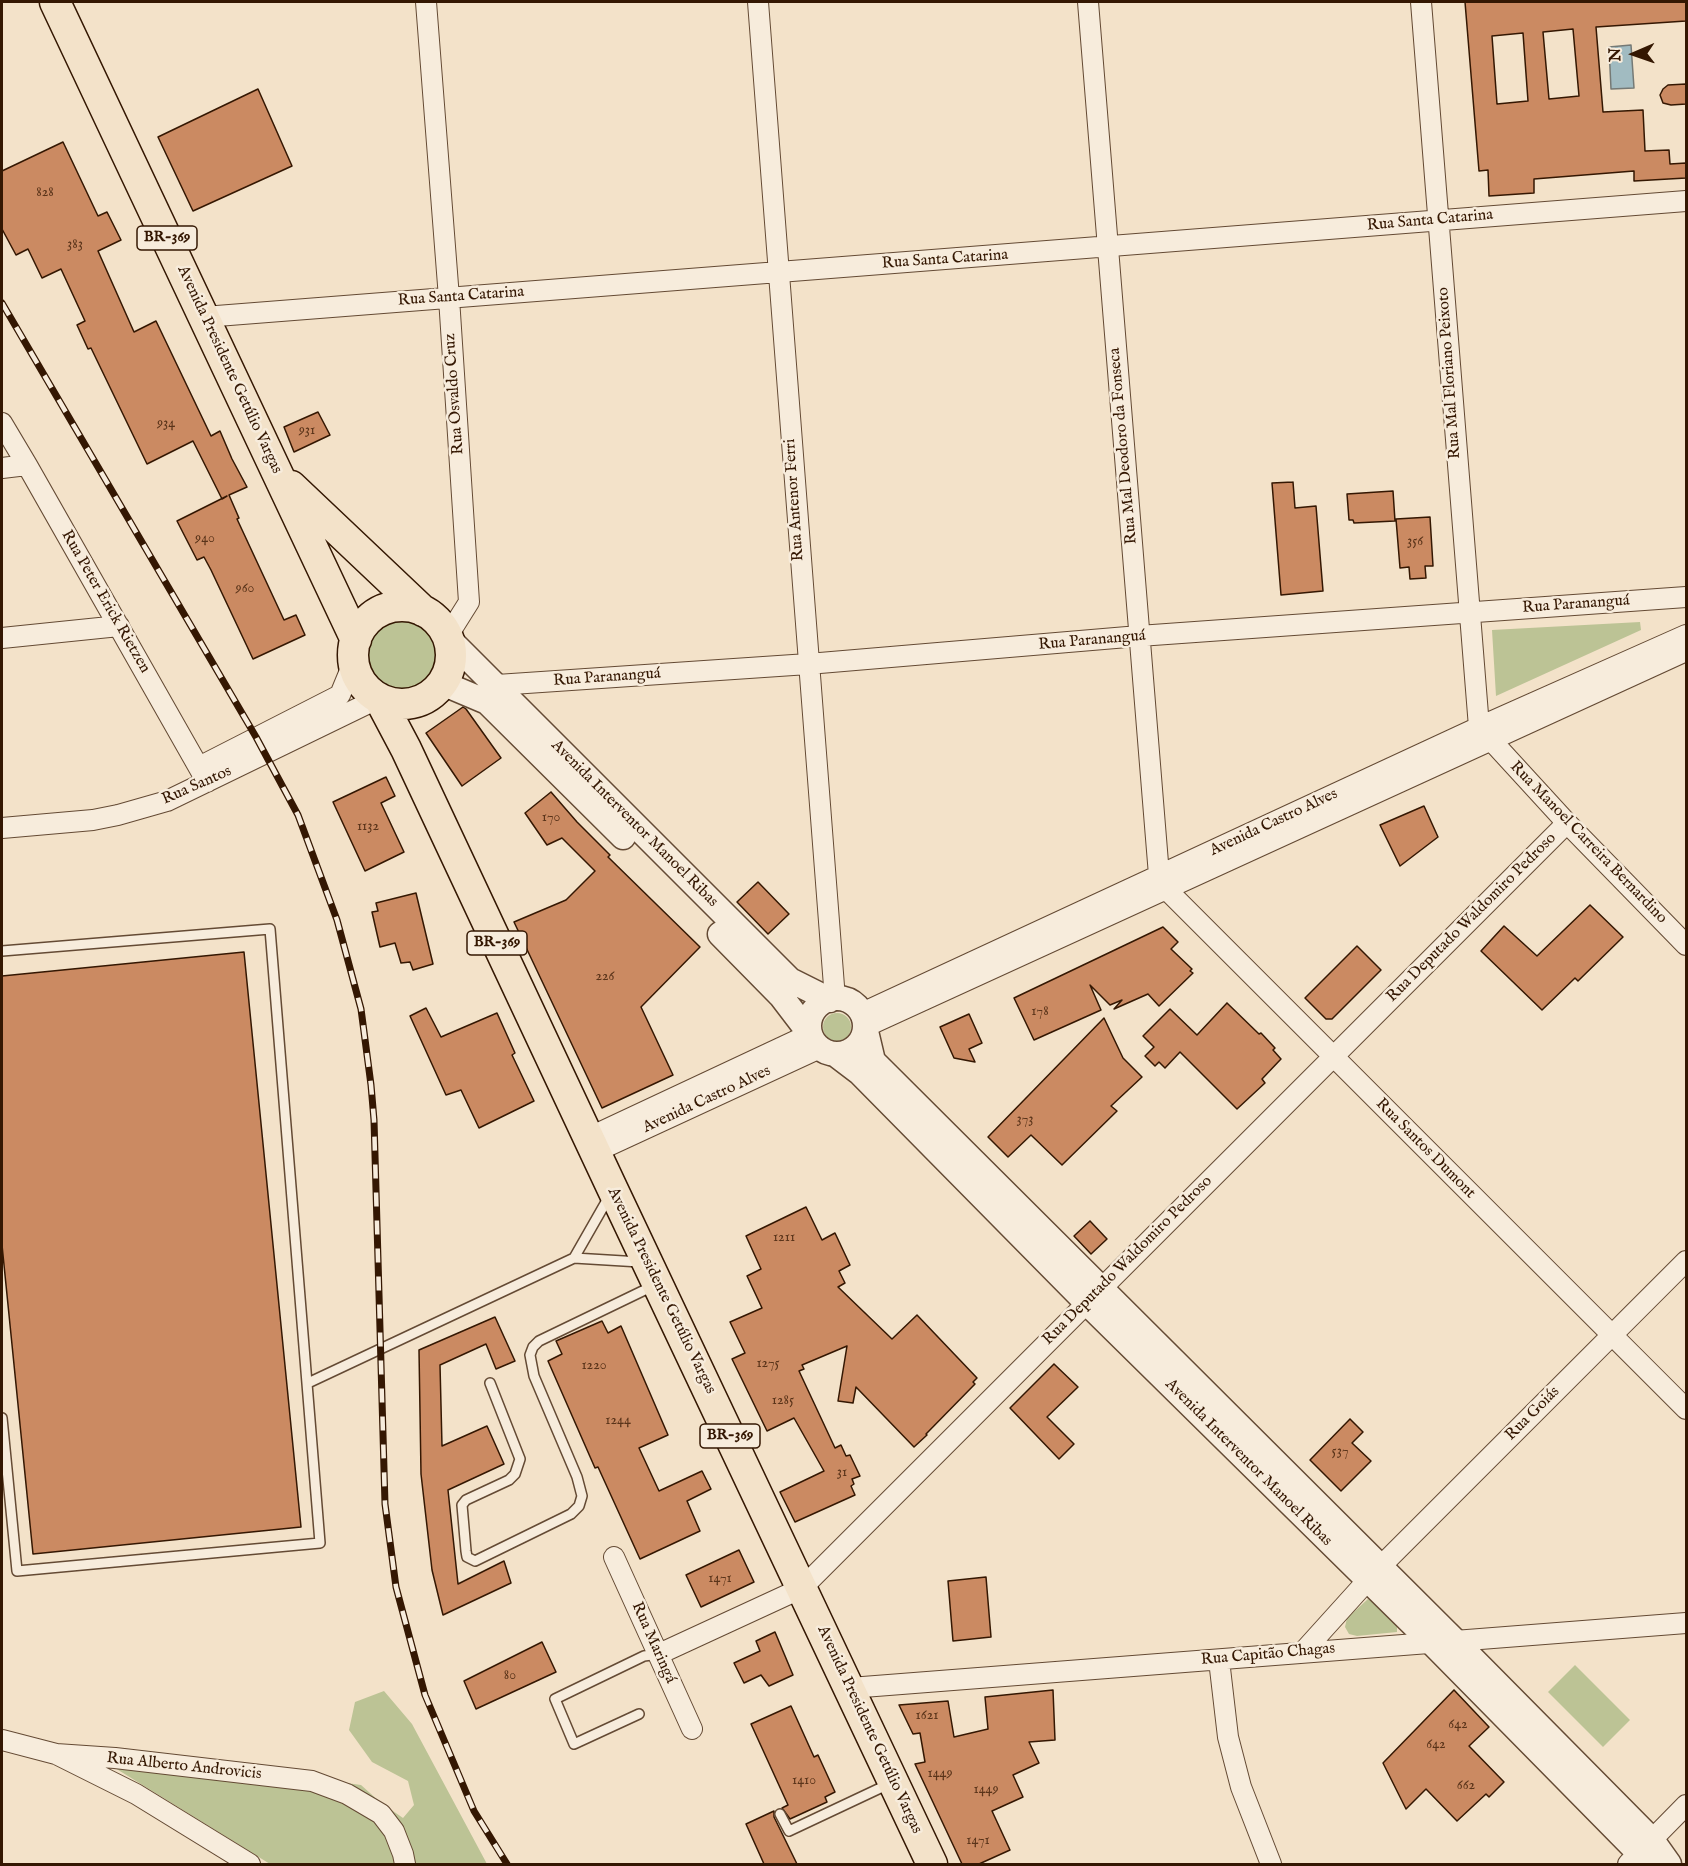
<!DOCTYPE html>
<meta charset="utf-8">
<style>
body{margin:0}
#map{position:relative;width:1688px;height:1866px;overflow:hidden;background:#f3e2c9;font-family:"IM FELL English",serif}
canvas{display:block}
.frame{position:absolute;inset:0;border:3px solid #341702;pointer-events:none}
.north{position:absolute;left:1604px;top:24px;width:60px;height:60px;-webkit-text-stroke:4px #f7ecdc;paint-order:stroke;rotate:268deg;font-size:16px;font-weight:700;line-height:24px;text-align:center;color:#341702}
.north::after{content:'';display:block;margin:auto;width:21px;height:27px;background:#341702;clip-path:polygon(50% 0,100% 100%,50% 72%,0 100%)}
</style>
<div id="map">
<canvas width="1688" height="1866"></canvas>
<div class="frame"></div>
<div class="north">N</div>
</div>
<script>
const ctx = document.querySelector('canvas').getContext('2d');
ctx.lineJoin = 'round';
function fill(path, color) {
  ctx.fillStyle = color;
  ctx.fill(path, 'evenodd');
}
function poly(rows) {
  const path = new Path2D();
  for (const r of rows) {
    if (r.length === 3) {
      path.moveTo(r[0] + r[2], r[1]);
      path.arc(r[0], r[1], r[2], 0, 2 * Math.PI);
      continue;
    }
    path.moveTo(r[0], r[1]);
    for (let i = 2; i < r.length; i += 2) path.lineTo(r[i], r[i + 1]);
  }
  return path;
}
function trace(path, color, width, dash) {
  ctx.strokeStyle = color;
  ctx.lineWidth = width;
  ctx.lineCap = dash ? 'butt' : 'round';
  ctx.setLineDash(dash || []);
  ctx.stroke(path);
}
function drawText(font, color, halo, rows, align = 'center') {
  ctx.font = font + ' "IM FELL English",serif';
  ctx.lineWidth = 5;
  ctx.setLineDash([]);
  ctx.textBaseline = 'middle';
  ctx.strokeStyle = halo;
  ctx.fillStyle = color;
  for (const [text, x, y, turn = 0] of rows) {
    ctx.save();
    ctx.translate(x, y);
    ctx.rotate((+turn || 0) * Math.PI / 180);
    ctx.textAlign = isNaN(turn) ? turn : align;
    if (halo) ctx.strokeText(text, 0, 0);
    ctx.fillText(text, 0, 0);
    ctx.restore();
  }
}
fill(poly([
 [402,655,36],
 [1640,622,1641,630,1496,696,1492,630],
 [837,1027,14],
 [1368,1599,1371,1600,1397,1625,1397,1632,1357,1636,1349,1634,1345,1627,1347,1618],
 [1575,1665,1630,1720,1603,1747,1548,1692],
 [384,1691,412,1724,487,1864,270,1864,115,1768,232,1767,361,1785,380,1802,403,1818,414,1805,408,1781,372,1762,349,1730,355,1702]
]), '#bcc395');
const water = poly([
 [1631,45,1634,88,1611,89,1609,47,1631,45]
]);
fill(water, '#a1bbc1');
trace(water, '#757975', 1.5);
const building = poly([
 [1465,2,1686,2,1686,21,1596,27,1603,112,1643,110,1645,151,1669,150,1670,164,1686,163,1686,178,1634,181,1634,171,1534,179,1534,193,1489,196,1488,170,1479,171,1465,2],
 [1573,29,1579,96,1549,99,1543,32,1573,29],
 [1523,33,1528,101,1497,104,1492,36,1523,33],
 [1686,84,1686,104,1671,105,1663,103,1660,95,1663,89,1668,85,1686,84],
 [258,89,292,166,193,211,158,137,258,89],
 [63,142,98,216,107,212,121,240,98,251,134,332,156,321,211,436,220,431,232,459,247,487,229,495,239,518,237,519,284,620,296,615,305,635,253,659,211,570,204,557,197,560,177,521,227,496,222,499,193,441,147,464,91,348,88,349,77,325,85,321,61,269,42,278,28,249,16,255,2,229,2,171,63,142],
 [318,412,330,435,294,452,284,427,318,412],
 [1293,482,1295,508,1316,506,1323,591,1281,595,1272,483,1293,482],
 [1393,491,1395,521,1354,523,1353,520,1349,520,1347,494,1393,491],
 [1430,517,1433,566,1425,566,1426,578,1410,579,1409,567,1400,568,1396,519,1430,517],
 [463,707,466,709,501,758,462,786,426,733,463,707],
 [386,777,395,796,381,803,404,852,365,871,333,802,386,777],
 [551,792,577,822,610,855,608,857,700,947,641,1007,673,1075,602,1108,514,922,566,900,595,871,562,838,547,845,525,813,551,792],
 [1424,806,1438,837,1400,866,1380,825,1424,806],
 [758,882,789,914,768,934,737,902,758,882],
 [416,893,433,964,413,970,410,962,401,963,395,943,380,947,372,912,378,911,376,903,416,893],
 [1590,905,1623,937,1578,981,1575,978,1542,1010,1481,951,1504,926,1537,956,1590,905],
 [1163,927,1178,942,1171,949,1192,969,1190,971,1193,973,1159,1006,1148,994,1114,1009,1122,1000,1110,1005,1090,985,1101,1010,1034,1040,1014,998,1163,927],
 [1357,946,1381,970,1332,1019,1326,1019,1305,998,1357,946],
 [244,952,301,1527,33,1554,2,1245,2,976,244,952],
 [1227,1003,1259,1034,1261,1033,1275,1048,1273,1050,1281,1059,1262,1079,1265,1083,1237,1109,1180,1052,1165,1068,1159,1062,1155,1066,1145,1056,1154,1047,1143,1036,1170,1009,1197,1035,1227,1003],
 [426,1008,441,1037,497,1013,515,1053,512,1055,534,1101,479,1128,461,1090,446,1095,410,1016,426,1008],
 [969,1014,982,1043,969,1049,975,1062,954,1058,940,1027,969,1014],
 [1104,1018,1123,1058,1142,1077,1111,1106,1117,1111,1062,1165,1031,1135,1008,1157,988,1137,1104,1018],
 [806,1207,822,1240,835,1233,850,1265,839,1271,845,1283,838,1287,892,1339,917,1315,977,1378,973,1382,975,1384,926,1434,927,1435,914,1447,856,1387,853,1403,838,1401,847,1346,802,1365,804,1369,799,1371,835,1448,841,1445,846,1456,850,1455,860,1476,852,1479,854,1484,851,1486,855,1495,795,1522,780,1492,824,1471,794,1418,767,1431,732,1359,745,1353,730,1322,762,1308,747,1276,761,1269,746,1236,806,1207],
 [1090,1221,1107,1239,1091,1254,1074,1236,1090,1221],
 [495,1317,515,1361,496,1369,486,1344,440,1365,442,1446,487,1426,504,1464,448,1490,458,1584,504,1561,511,1583,443,1615,432,1570,421,1474,419,1350,495,1317],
 [602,1321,608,1333,621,1326,668,1435,639,1448,659,1491,702,1471,711,1489,687,1501,700,1531,640,1559,598,1467,595,1468,548,1361,562,1354,556,1341,602,1321],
 [1054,1364,1078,1387,1047,1417,1074,1444,1059,1459,1010,1408,1054,1364],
 [1350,1419,1363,1432,1352,1443,1371,1461,1341,1491,1310,1460,1350,1419],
 [739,1550,754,1582,701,1607,686,1575,739,1550],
 [986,1577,991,1637,953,1641,948,1581,986,1577],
 [775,1632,793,1675,769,1686,761,1675,744,1683,734,1663,760,1651,756,1641,775,1632],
 [542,1642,556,1672,476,1709,464,1681,542,1642],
 [1053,1690,1055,1740,1029,1742,1039,1763,1013,1775,1023,1797,992,1811,1010,1850,979,1864,962,1864,915,1764,925,1762,920,1733,913,1734,899,1705,948,1701,954,1737,988,1729,985,1697,1053,1690],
 [1454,1690,1489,1727,1469,1746,1504,1782,1489,1797,1486,1794,1457,1821,1426,1789,1406,1809,1383,1763,1454,1690],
 [791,1706,814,1757,818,1755,835,1792,825,1797,827,1802,790,1819,782,1808,788,1805,751,1724,791,1706],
 [774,1811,774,1817,797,1864,764,1864,746,1824,774,1811]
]);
fill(building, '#cb8a62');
trace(building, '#341702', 1.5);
const service = poly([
 [2,951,270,929,320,1543,17,1571,2,1418],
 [574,1258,610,1195],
 [308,1383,574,1258,640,1262],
 [490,1383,520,1459,515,1474,509,1480,466,1500,462,1505,466,1551,467,1557,475,1561,571,1514,579,1506,582,1496,577,1477,534,1376,530,1355,533,1347,539,1341,653,1286],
 [639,1714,574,1744,555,1699,644,1656,659,1654],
 [780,1814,789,1831,891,1783]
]);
const minor = poly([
 [426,2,449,298,469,602,447,637],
 [758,2,835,999],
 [1088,2,1159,875,1165,888,1686,1409],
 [1421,2,1479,727,1567,823,1686,945],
 [204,317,1686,201],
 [2,423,27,465,207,782],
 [2,468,27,465],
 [2,638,119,626],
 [497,685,808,664,1139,636,1686,597],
 [199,767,340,695,354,661],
 [2,828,93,820,118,815,167,801,379,698],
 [862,1013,1479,727,1686,635],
 [865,1027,1686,651],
 [588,1138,810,1034],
 [595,1152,820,1048],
 [614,1557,692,1729],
 [1380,1567,1686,1261],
 [1302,1653,1367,1581],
 [659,1654,802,1588,1567,823],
 [1219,1660,1228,1737,1241,1787,1271,1864],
 [850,1688,1686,1623],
 [2,1740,56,1754,136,1794,250,1864],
 [56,1754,115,1758,312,1781,347,1794,381,1814,394,1831,403,1854,405,1864],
 [1628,1864,1686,1805]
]);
const tertiary = poly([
 [447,637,790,980,830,1000],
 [442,683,487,702,623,837],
 [720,934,781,996,810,1034],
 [837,1026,28],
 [865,1027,873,1061,1454,1640,1652,1840,1669,1864],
 [835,1054,860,1073,1086,1302,1430,1641,1639,1853,1666,1861]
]);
const primary = poly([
 [55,2,356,640],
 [291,486,423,611],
 [402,655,49],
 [379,698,406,749,613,1190,932,1864]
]);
trace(service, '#644a34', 12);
trace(minor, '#644a34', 22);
trace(tertiary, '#644a34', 27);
trace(primary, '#341702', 33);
trace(service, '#f7ecdc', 9);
trace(minor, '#f7ecdc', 20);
trace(tertiary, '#f7ecdc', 24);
trace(primary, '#f3e2c9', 30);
const rail = poly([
 [2,303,256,737,298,815,337,920,361,1009,371,1085,374,1120,385,1504,396,1587,425,1695,474,1811,507,1864]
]);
trace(rail, '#341702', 7);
trace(rail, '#f7ecdc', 4.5, [14]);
drawText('14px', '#5a341a', null, [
 ["828",45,193],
 ["383",75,245],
 ["934",166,424],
 ["931",307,431],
 ["940",205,539],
 ["356",1415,542],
 ["960",245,589],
 ["170",551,818],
 ["1132",368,827],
 ["226",605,977],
 ["178",1040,1012],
 ["373",1025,1120],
 ["1211",784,1238],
 ["1275",768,1364],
 ["1220",594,1366],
 ["1285",783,1401],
 ["1244",618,1421],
 ["537",1340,1452],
 ["31",842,1473],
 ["1471",720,1579],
 ["80",510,1676],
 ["1621",927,1716],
 ["642",1458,1725],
 ["642",1436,1745],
 ["1449",940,1774],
 ["1410",804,1781],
 ["662",1466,1786],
 ["1449",986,1790],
 ["1471",978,1841]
]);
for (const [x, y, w] of [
 [167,238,60],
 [497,943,60],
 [730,1436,60]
]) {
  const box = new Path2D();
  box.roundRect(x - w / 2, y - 12, w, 24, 4.5);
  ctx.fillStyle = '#f7ecdc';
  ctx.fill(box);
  trace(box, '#341702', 1.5);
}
drawText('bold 15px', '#341702', null, [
 ["BR-369",167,238],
 ["BR-369",497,943],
 ["BR-369",730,1436]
]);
drawText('16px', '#341702', '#f7ecdc', [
 ["Rua Santa Catarina",1430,221,-5],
 ["Rua Santa Catarina",945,260,-4],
 ["Rua Santa Catarina",461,297,-4],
 ["Avenida Presidente Getúlio Vargas",229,370,65],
 ["Rua Mal Floriano Peixoto",1450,373,-94],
 ["Rua Osvaldo Cruz",455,394,-94],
 ["Rua Mal Deodoro da Fonseca",1124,446,-95],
 ["Rua Antenor Ferri",795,500,-94],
 ["Rua Peter Erick Rietzen",105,602,60],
 ["Rua Parananguá",1576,605,-4],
 ["Rua Parananguá",1092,641,-5],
 ["Rua Parananguá",607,678,-4],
 ["Rua Santos",197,786,-24],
 ["Avenida Castro Alves",1274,823,-25],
 ["Avenida Interventor Manoel Ribas",634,824,45],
 ["Rua Manoel Carreira Bernardino",1588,843,46],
 ["Rua Deputado Waldomiro Pedroso",1472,918,-45],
 ["Avenida Castro Alves",707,1100,-25],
 ["Rua Santos Dumont",1425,1149,45],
 ["Rua Deputado Waldomiro Pedroso",1128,1261,-45],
 ["Avenida Presidente Getúlio Vargas",661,1291,64],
 ["Rua Goiás",1533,1414,-45],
 ["Avenida Interventor Manoel Ribas",1248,1463,45],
 ["Rua Maringá",653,1643,66],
 ["Rua Capitão Chagas",1268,1655,-5],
 ["Avenida Presidente Getúlio Vargas",869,1730,65],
 ["Rua Alberto Androvicis",184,1767,6]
]);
</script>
